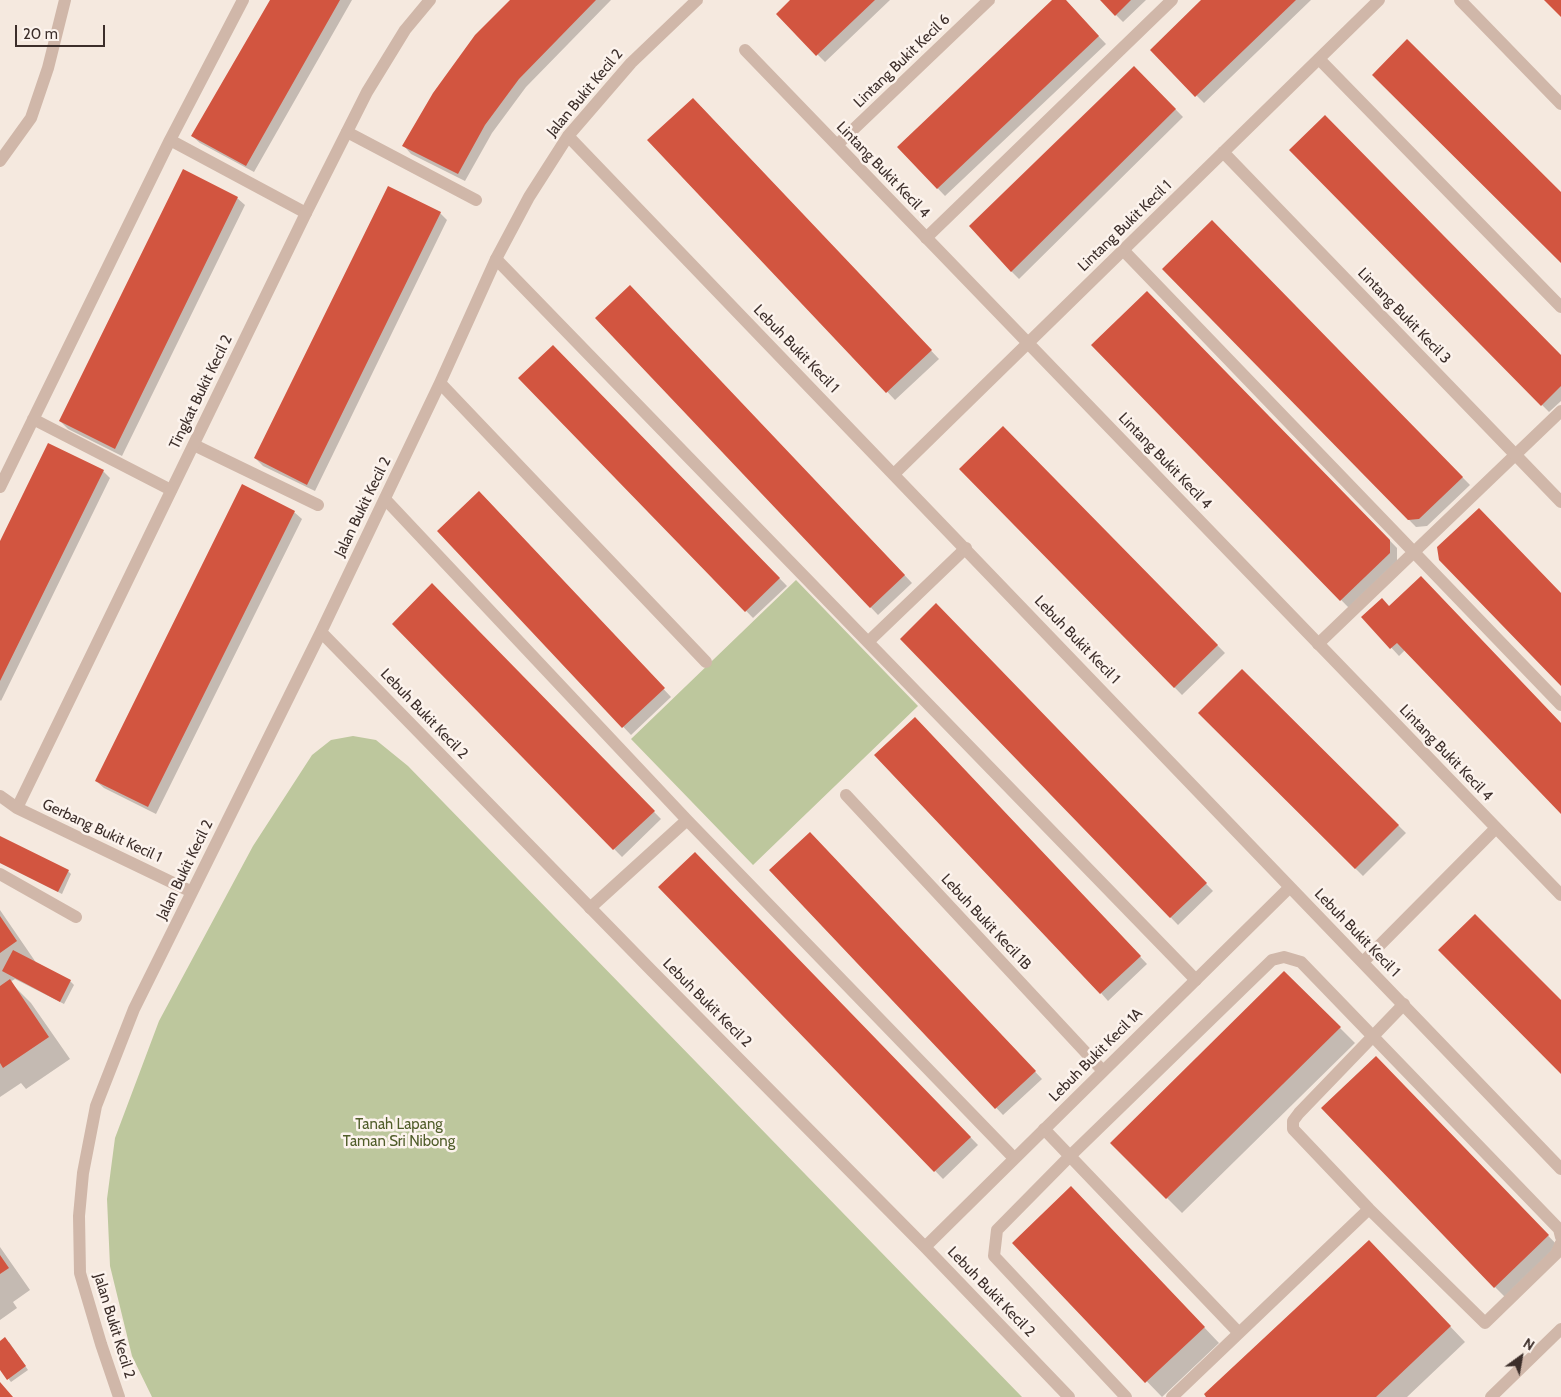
<!DOCTYPE html>
<style>
body{margin:0}
#map{position:relative;width:1561px;height:1397px;overflow:hidden;background:#f5e9df;font-family:Cabin,sans-serif}
canvas{display:block}
.north{position:absolute;left:1496px;top:1332px;width:50px;height:50px;-webkit-text-stroke:4px #fcf3ed;paint-order:stroke;rotate:32deg;font-size:14px;font-weight:700;line-height:20px;text-align:center;color:#3c2e2a}
.north::after{content:'';display:block;margin:auto;width:18px;height:22px;background:#3c2e2a;clip-path:polygon(50% 0,100% 100%,50% 72%,0 100%)}
.scale{position:absolute;left:15px;top:25px;width:90px;height:22px;box-sizing:border-box;border:2px solid #3c2e2a;border-top:0;padding-left:6px;font-size:15px;line-height:18px;white-space:nowrap;color:#3c2e2a;-webkit-text-stroke:4px #fcf3ed;paint-order:stroke}
</style>
<div id="map">
<canvas width="1561" height="1397"></canvas>
<div class="north">N</div>
<div class="scale">20 m</div>
</div>
<script>
const ctx = document.querySelector('canvas').getContext('2d');
ctx.lineJoin = 'round';
function fill(path, color) {
  ctx.fillStyle = color;
  ctx.fill(path, 'evenodd');
}
function poly(rows) {
  const path = new Path2D();
  for (const r of rows) {
    path.moveTo(r[0], r[1]);
    for (let i = 2; i < r.length; i += 2) path.lineTo(r[i], r[i + 1]);
  }
  return path;
}
function trace(path, color, width, dash) {
  ctx.strokeStyle = color;
  ctx.lineWidth = width;
  ctx.lineCap = dash ? 'butt' : 'round';
  ctx.setLineDash(dash || []);
  ctx.stroke(path);
}
function drawText(font, color, halo, rows, align = 'center') {
  ctx.font = font + ' Cabin,sans-serif';
  ctx.lineWidth = 5;
  ctx.setLineDash([]);
  ctx.textBaseline = 'middle';
  ctx.strokeStyle = halo;
  ctx.fillStyle = color;
  for (const [text, x, y, turn = 0] of rows) {
    ctx.save();
    ctx.translate(x, y);
    ctx.rotate((+turn || 0) * Math.PI / 180);
    ctx.textAlign = isNaN(turn) ? turn : align;
    if (halo) ctx.strokeText(text, 0, 0);
    ctx.fillText(text, 0, 0);
    ctx.restore();
  }
}
fill(poly([
 [796,580,918,706,753,865,631,739],
 [353,736,376,740,408,766,1022,1397,152,1397,132,1356,110,1266,107,1199,115,1138,159,1021,253,846,312,755,331,740]
]), '#bdc79d');
fill(poly([
 [271,0,352,0,254,172,200,143,192,136],
 [512,0,611,0,526,87,492,133,465,181,411,154,404,146],
 [792,0,890,0,825,62,777,14],
 [1053,0,1064,0,1106,44,945,196,898,147],
 [1101,0,1146,0,1123,22],
 [1203,0,1311,0,1204,103,1151,50],
 [1134,67,1183,117,1019,279,1011,271],
 [701,107,939,359,895,400,649,140],
 [1291,150,1561,357,1561,401,1549,412],
 [237,198,245,205,122,456,68,429,60,421],
 [440,213,447,220,315,491,263,466,255,458],
 [1212,222,1470,485,1427,526,1416,527,1163,269],
 [630,287,912,583,878,615,596,318],
 [1147,292,1397,548,1397,561,1349,608,1092,345],
 [553,346,787,586,753,618,520,378],
 [1003,428,1225,653,1182,695,961,469],
 [103,471,110,478,1,701,0,700,0,544],
 [487,500,671,697,631,735,438,531],
 [294,512,302,519,156,814,104,788,96,781],
 [432,585,661,819,622,857,393,624],
 [936,605,1213,891,1178,925,902,639],
 [1389,607,1561,724,1561,813,1405,650,1399,656,1363,617],
 [1242,671,1406,833,1363,876,1199,713],
 [922,726,1147,964,1108,1001,1101,993],
 [0,837,68,871,71,874,62,894,0,863],
 [817,841,1042,1079,1003,1115,771,870],
 [695,854,978,1145,943,1179,660,887],
 [0,910,37,964,70,981,74,985,64,1004,15,979,10,982,31,1003,70,1059,26,1089,21,1083,0,1097],
 [1284,972,1355,1043,1182,1213,1112,1143],
 [1391,1073,1561,1249,1510,1302,1495,1287],
 [1086,1203,1219,1343,1162,1397,1013,1243],
 [0,1247,30,1290,13,1302,17,1308,0,1320],
 [1384,1257,1465,1342,1407,1397,1208,1397],
 [0,1342,9,1342,28,1370,11,1382,0,1368]
]), '#0003');
fill(poly([
 [270,0,340,0,246,166,191,136],
 [510,0,596,0,519,79,485,125,458,174,402,146,433,93,475,35],
 [790,0,875,0,816,56,776,14],
 [1052,0,1066,0,1099,36,937,189,897,147],
 [1100,0,1131,0,1115,16],
 [1201,0,1296,0,1195,97,1150,50],
 [1544,0,1561,0,1561,17],
 [1407,39,1561,192,1561,263,1372,75],
 [1134,66,1176,109,1011,272,969,226],
 [693,98,932,350,886,393,647,140],
 [1325,115,1561,355,1561,386,1541,406,1289,150],
 [183,169,238,197,115,449,59,421],
 [388,186,441,212,307,485,254,458],
 [1212,220,1463,477,1419,519,1408,520,1162,269],
 [630,285,905,575,870,608,595,318],
 [1147,291,1390,540,1390,553,1340,601,1091,345],
 [553,345,780,578,745,612,518,378],
 [1003,426,1218,645,1174,688,959,469],
 [48,443,104,470,0,681,0,541],
 [242,484,295,511,148,807,95,781],
 [479,491,665,688,622,728,437,531],
 [1479,508,1561,593,1561,686,1439,560,1437,547],
 [1421,576,1561,723,1561,814,1397,643,1390,649,1361,617,1382,598,1389,606],
 [432,583,655,811,613,850,392,624],
 [936,603,1207,883,1170,918,900,639],
 [1242,669,1399,825,1355,869,1198,713],
 [915,717,1141,956,1100,994,874,755],
 [810,832,1036,1071,995,1109,769,870],
 [0,836,69,870,58,892,0,863],
 [695,852,971,1137,934,1172,658,887],
 [1475,914,1561,1000,1561,1074,1438,950],
 [0,916,17,941,0,953],
 [13,950,71,980,60,1002,2,971],
 [1284,971,1341,1027,1166,1199,1110,1143],
 [10,979,49,1037,3,1068,0,1063,0,986],
 [1376,1056,1549,1235,1494,1288,1321,1108],
 [1071,1186,1205,1327,1145,1383,1012,1243],
 [1369,1240,1451,1326,1376,1397,1206,1397,1204,1394],
 [0,1255,9,1268,0,1274],
 [5,1337,26,1366,7,1380,0,1370,0,1341],
 [0,1382,13,1397,0,1397]
]), '#d25540');
trace(poly([
 [1319,59,1561,307],
 [347,132,476,200],
 [170,140,306,213],
 [926,238,1172,0],
 [1123,250,1561,705],
 [496,259,1196,980],
 [33,419,171,490],
 [194,445,318,505],
 [0,487,170,140,243,0],
 [385,499,687,820,1014,1158],
 [869,641,966,548],
 [1318,644,1561,411],
 [0,874,76,917],
 [590,908,687,820],
 [1404,1004,1299,1113,1293,1121,1293,1129,1369,1209,1485,1323,1556,1254,1561,1243],
 [1044,1129,1239,1333],
 [1126,1397,994,1256,997,1230,1070,1156,1272,960,1284,957,1301,962,1559,1229,1561,1237],
 [1172,1397,1369,1209]
]), '#d0b7a9', 12);
trace(poly([
 [1460,0,1561,104],
 [745,50,1561,895],
 [568,136,1561,1169],
 [837,145,989,0],
 [1223,152,1561,502],
 [0,161,31,118,48,68,65,0],
 [440,383,706,662],
 [894,474,1379,0],
 [321,632,652,971,925,1247,1069,1397],
 [846,795,1103,1071],
 [0,796,17,808,192,892],
 [17,808,306,213,367,92,405,30,430,0],
 [1363,962,1496,828],
 [925,1247,1290,887],
 [119,1397,101,1344,80,1273,79,1216,83,1173,96,1106,134,1009,321,632,440,383,496,259,529,197,568,136,631,63,697,0],
 [1491,1397,1561,1329]
]), '#d0b7a9', 12);
drawText('15px', '#3c2e2a', '#fcf3ed', [
 ["Lintang Bukit Kecil 6",902,61,-44],
 ["Jalan Bukit Kecil 2",585,93,-50],
 ["Lintang Bukit Kecil 4",883,170,46],
 ["Lintang Bukit Kecil 1",1125,226,-44],
 ["Lintang Bukit Kecil 3",1404,316,46],
 ["Lebuh Bukit Kecil 1",796,349,46],
 ["Tingkat Bukit Kecil 2",201,392,-64],
 ["Lintang Bukit Kecil 4",1165,461,46],
 ["Jalan Bukit Kecil 2",363,507,-64],
 ["Lebuh Bukit Kecil 1",1077,640,46],
 ["Lebuh Bukit Kecil 2",424,714,46],
 ["Lintang Bukit Kecil 4",1446,753,46],
 ["Gerbang Bukit Kecil 1",102,831,25],
 ["Jalan Bukit Kecil 2",185,870,-64],
 ["Lebuh Bukit Kecil 1B",986,922,47],
 ["Lebuh Bukit Kecil 1",1357,933,46],
 ["Lebuh Bukit Kecil 2",707,1003,45],
 ["Lebuh Bukit Kecil 1A",1096,1055,-45],
 ["Lebuh Bukit Kecil 2",991,1292,46],
 ["Jalan Bukit Kecil 2",114,1326,73]
]);
drawText('15px', '#505d2a', '#fcf3ed', [
 ["Tanah Lapang",399,1125],
 ["Taman Sri Nibong",399,1142]
]);
</script>
